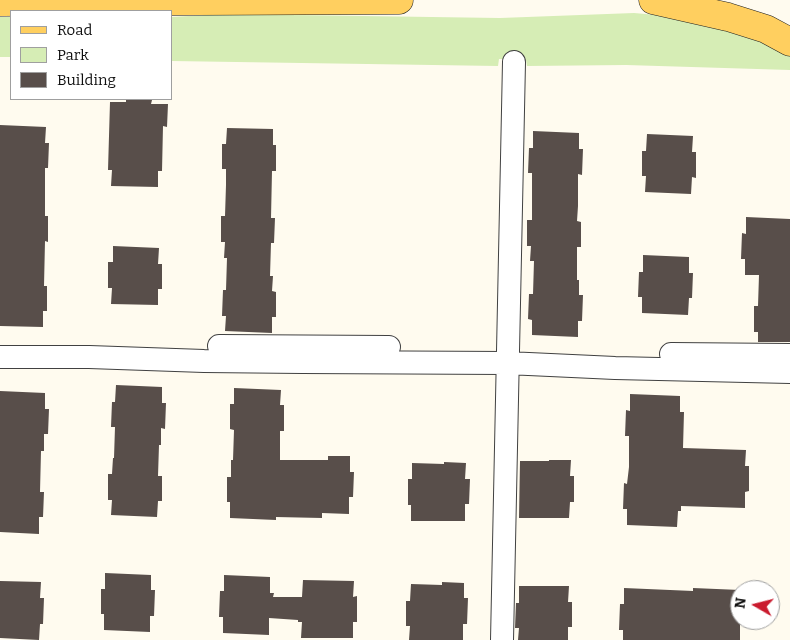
<!DOCTYPE html>
<style>
body{margin:0}
#map{position:relative;width:790px;height:640px;overflow:hidden;background:#fffbef;font-family:Bitter,serif}
canvas{display:block}
.legend{position:absolute;left:10px;top:10px;width:162px;height:90px;box-sizing:border-box;background:#fff;border:1px solid #9f9f9f;margin:0;padding:6px 9px;list-style:none;font-size:15px;color:#0e0e0e}
.legend li{display:flex;align-items:center;gap:10px;height:25px}
.legend b{width:25px;border:1px solid #9f9f9f}
.north{position:absolute;left:730px;top:580px;width:50px;height:50px;box-sizing:border-box;background:#fff;border:1px solid #9f9f9f;border-radius:50%;rotate:278deg;font-size:14px;font-weight:700;line-height:20px;text-align:center;color:#0e0e0e}
.north::after{content:'';display:block;margin:auto;width:18px;height:22px;background:#ca1b2e;clip-path:polygon(50% 0,100% 100%,50% 72%,0 100%)}
</style>
<div id="map">
<canvas width="790" height="640"></canvas>
<ul class="legend">
<li><b style="height:6px;background:#ffcf5f"></b>Road</li>
<li><b style="height:14px;background:#d6edb5"></b>Park</li>
<li><b style="height:14px;background:#584e4a"></b>Building</li>
</ul>
<div class="north">N</div>
</div>
<script>
const ctx = document.querySelector('canvas').getContext('2d');
ctx.lineJoin = 'round';
function fill(path, color) {
  ctx.fillStyle = color;
  ctx.fill(path, 'evenodd');
}
function poly(rows) {
  const path = new Path2D();
  for (const r of rows) {
    path.moveTo(r[0], r[1]);
    for (let i = 2; i < r.length; i += 2) path.lineTo(r[i], r[i + 1]);
  }
  return path;
}
function trace(path, color, width, dash) {
  ctx.strokeStyle = color;
  ctx.lineWidth = width;
  ctx.lineCap = dash ? 'butt' : 'round';
  ctx.setLineDash(dash || []);
  ctx.stroke(path);
}
fill(poly([
 [634,13,725,21,790,30,790,70,626,65,527,66,526,60,499,59,498,66,171,61,171,17,226,14,500,18],
 [0,17,11,17,11,57,0,57]
]), '#d6edb5');
fill(poly([
 [126,99,152,100,151,104,168,104,167,127,163,126,162,171,158,171,158,187,111,186,112,170,108,170,110,102,126,102],
 [0,125,46,127,45,143,49,143,48,168,45,168,45,216,48,216,48,242,45,241,44,286,47,286,47,311,43,311,43,327,0,326],
 [227,128,273,129,273,145,276,145,276,171,272,171,271,218,275,218,274,243,271,243,270,276,273,276,272,291,276,292,276,317,272,317,272,333,225,331,226,316,222,316,223,290,226,290,227,258,224,258,225,242,221,242,221,216,225,216,226,185,226,169,222,169,222,144,226,144],
 [533,131,579,133,579,149,583,149,582,175,578,174,578,206,577,221,581,222,581,247,577,247,577,280,579,280,579,295,583,295,582,321,578,321,578,337,532,335,532,320,528,319,529,294,533,294,534,261,530,261,531,246,527,246,527,220,532,220,532,173,528,173,529,148,533,148],
 [647,134,693,136,692,152,696,152,696,178,692,177,691,194,645,192,646,176,642,176,642,151,646,151],
 [746,217,790,219,790,342,758,342,758,332,754,332,754,306,758,306,759,275,745,275,745,259,741,259,742,233,746,234],
 [113,246,159,248,158,264,162,264,162,289,158,289,158,305,111,304,112,288,108,288,108,262,113,262],
 [643,255,689,257,689,273,693,273,692,298,689,298,688,315,642,313,642,297,638,297,639,272,643,272],
 [116,385,162,387,162,403,166,403,165,429,161,428,161,445,159,445,158,476,162,476,162,501,158,501,157,517,111,515,112,500,108,500,108,474,112,474,113,458,114,458,115,427,111,427,112,402,115,402],
 [234,388,281,390,280,405,284,405,284,431,280,431,280,460,328,460,328,456,350,456,350,472,354,472,353,497,349,497,349,514,322,513,322,518,276,517,276,520,230,518,230,502,227,502,227,477,231,477,231,460,233,460,234,430,230,429,230,404,234,404],
 [0,391,45,393,45,409,49,409,48,434,44,434,44,451,41,451,40,492,44,492,43,517,39,517,39,534,0,532],
 [630,394,680,396,680,412,684,412,683,448,746,450,745,466,749,466,749,491,745,492,745,508,681,506,681,511,678,511,677,527,627,525,627,509,623,509,624,483,627,484,629,467,629,436,625,436,626,410,630,411],
 [549,460,571,460,570,476,574,476,574,502,570,502,569,518,519,518,520,461,549,461],
 [444,462,466,463,465,479,470,479,469,504,465,504,465,521,411,521,411,505,408,505,408,479,412,479,412,463,444,464],
 [105,573,151,575,151,590,155,590,154,616,150,616,150,632,104,630,104,614,101,614,101,589,105,589],
 [224,575,270,577,270,593,274,593,273,597,302,597,303,580,354,581,353,597,357,596,357,622,353,622,353,638,301,638,302,622,298,622,298,620,269,618,269,635,223,633,223,617,219,617,220,591,224,591],
 [0,581,41,582,40,598,44,598,43,624,40,624,39,640,0,638],
 [442,582,464,583,464,598,468,598,467,624,463,624,463,640,409,640,410,626,406,626,406,601,410,601,411,584,442,585],
 [519,586,569,586,568,602,572,602,572,627,568,627,568,640,518,640,519,628,515,628,516,603,519,603],
 [624,588,693,591,693,588,740,590,740,640,623,640,623,630,619,630,620,604,624,604]
]), '#584e4a');
const minor = poly([
 [219,346,389,347],
 [671,354,790,355],
 [0,357,89,357,204,361,302,362,507,363,615,368,790,372],
 [502,640,514,62]
]);
const primary = poly([
 [653,0,728,17,766,29,790,42],
 [0,2,399,0]
]);
trace(minor, '#414141', 24);
trace(primary, '#1f1f1f', 29);
trace(minor, '#fff', 22);
trace(primary, '#ffcf5f', 28);
</script>
